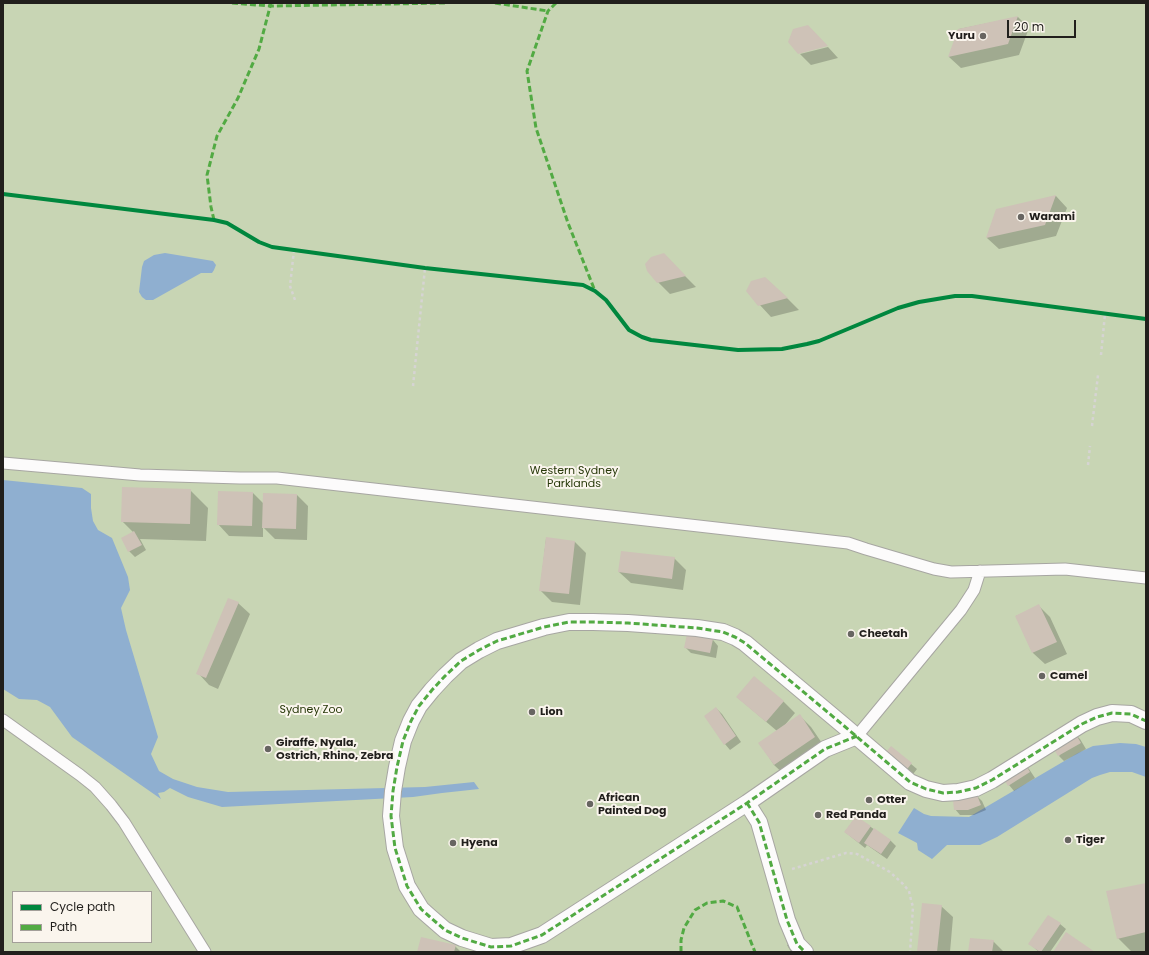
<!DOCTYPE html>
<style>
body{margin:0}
#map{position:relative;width:1149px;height:955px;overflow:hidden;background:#eae7e2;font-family:Poppins,sans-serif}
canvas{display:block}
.frame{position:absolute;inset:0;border:4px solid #211f1c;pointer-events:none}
.legend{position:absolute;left:12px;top:891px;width:140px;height:52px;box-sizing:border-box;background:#faf5ed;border:1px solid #a39f99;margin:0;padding:5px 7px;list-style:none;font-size:12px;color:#211f1c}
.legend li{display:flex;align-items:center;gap:8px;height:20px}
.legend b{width:20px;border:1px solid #a39f99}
.scale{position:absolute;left:1007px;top:20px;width:69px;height:18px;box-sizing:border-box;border:2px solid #211f1c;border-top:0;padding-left:5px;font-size:12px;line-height:14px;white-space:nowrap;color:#211f1c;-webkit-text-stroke:3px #faf5ed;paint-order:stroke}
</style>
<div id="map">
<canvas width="1149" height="955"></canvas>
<div class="frame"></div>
<ul class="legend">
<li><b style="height:5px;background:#00873e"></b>Cycle path</li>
<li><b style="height:5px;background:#52aa43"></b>Path</li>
</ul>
<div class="scale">20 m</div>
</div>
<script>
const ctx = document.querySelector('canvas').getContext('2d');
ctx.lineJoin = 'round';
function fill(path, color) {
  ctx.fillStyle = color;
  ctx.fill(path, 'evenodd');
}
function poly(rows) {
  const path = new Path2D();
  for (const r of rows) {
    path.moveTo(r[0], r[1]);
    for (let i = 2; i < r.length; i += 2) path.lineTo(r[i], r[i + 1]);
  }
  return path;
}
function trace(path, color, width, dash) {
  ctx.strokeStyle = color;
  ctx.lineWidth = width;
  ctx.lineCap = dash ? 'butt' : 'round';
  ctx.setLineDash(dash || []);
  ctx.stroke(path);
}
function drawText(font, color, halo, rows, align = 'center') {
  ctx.font = font + ' Poppins,sans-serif';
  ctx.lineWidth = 4;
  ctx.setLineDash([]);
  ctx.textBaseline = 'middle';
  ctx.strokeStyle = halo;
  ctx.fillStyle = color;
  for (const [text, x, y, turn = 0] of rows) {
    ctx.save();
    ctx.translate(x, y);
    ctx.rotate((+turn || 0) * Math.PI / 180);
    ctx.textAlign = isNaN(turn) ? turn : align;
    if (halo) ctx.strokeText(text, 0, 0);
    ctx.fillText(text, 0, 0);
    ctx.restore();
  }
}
fill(poly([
 [3,3,1146,3,1146,952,3,952],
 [13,892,151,892,151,942,13,942]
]), '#c8d5b4');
fill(poly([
 [165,253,213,261,216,265,214,270,212,273,201,273,153,300,146,300,142,297,139,292,142,267,144,261,154,255],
 [3,480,82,488,91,494,91,508,93,521,98,530,112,538,128,577,130,590,121,608,126,630,158,737,151,754,159,771,173,779,197,787,228,792,425,787,474,782,479,789,442,793,413,797,222,807,188,797,170,788,164,792,158,793,161,799,72,737,50,707,37,700,19,699,3,689],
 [1120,743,1136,744,1146,747,1146,777,1132,772,1110,772,1100,775,1092,778,997,837,980,845,947,845,932,859,918,850,917,843,898,833,914,808,924,814,931,816,969,817,1078,753,1093,746]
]), '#8fafd0');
fill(poly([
 [1018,17,1029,28,1019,55,961,68,949,57,959,29],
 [828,47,838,58,811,65,800,54],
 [1056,196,1067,208,1056,236,999,249,987,238,997,210],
 [664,255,696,287,670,294,658,282],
 [765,278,788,299,799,310,771,317,747,291],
 [190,490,208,508,206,541,140,539,146,550,135,557,129,551,134,533,122,521],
 [253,493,264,504,297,495,308,506,307,540,275,539,263,527,263,537,229,536,218,524],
 [546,539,575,542,586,553,580,605,552,602,540,590],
 [674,558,686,570,683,590,631,583,619,572],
 [238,603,250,614,218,689,209,685,198,673],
 [1039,606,1050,617,1067,654,1045,664,1033,653,1016,616],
 [713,640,718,646,716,658,691,653,685,647],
 [737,697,783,701,795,713,784,726,800,716,811,727,826,749,786,776,774,765,760,743,777,731],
 [716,708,722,714,741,742,730,750,725,744],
 [1075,734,1080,739,1086,749,1064,761,1059,756],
 [890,762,911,764,917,769,910,778],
 [1024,764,1029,769,1035,778,1014,791,1009,785],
 [977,796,982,801,986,810,974,815,960,815,955,809],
 [856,817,890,840,896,846,887,859,867,845,865,848,845,832],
 [1146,884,1146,952,1132,952,1118,938],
 [941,906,953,917,950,952,918,952],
 [1060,924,1066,929,1050,952,1039,952,1030,944],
 [798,940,807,952,791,952,787,945],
 [993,941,1004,952,969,952],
 [455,946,461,952,418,952]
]), '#0003');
fill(poly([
 [1018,16,1008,44,948,57,958,29],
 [808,25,828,46,798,54,788,42,793,29],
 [1056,195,1045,225,986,238,996,209],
 [664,253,686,276,657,283,647,271,645,264,651,257],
 [765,277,788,298,758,306,746,291,751,281],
 [122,487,191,489,190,524,121,522],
 [218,491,253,492,252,526,217,525],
 [263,493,297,494,296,529,262,528],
 [134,531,142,545,128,552,121,538],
 [546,537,575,541,569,594,539,591],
 [621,551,675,557,672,579,618,572],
 [228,598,239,602,206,678,196,674],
 [1039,604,1057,642,1032,653,1015,616],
 [687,634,713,639,710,653,684,648],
 [754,676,784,701,766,722,736,697],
 [716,707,736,736,724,745,704,716],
 [800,714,815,737,774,765,758,743],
 [1075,733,1081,743,1058,756,1052,746],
 [891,746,912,763,904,773,883,756],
 [1024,762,1030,772,1008,786,1002,776],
 [977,795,981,805,968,810,954,810,953,800,966,798],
 [856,816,871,826,859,843,844,832],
 [874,828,891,840,881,854,864,843],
 [1146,883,1146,932,1117,939,1106,891],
 [922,903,942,905,937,952,917,952],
 [1048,915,1061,923,1041,952,1040,952,1028,944],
 [1066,932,1095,952,1053,952],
 [421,937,456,945,454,952,417,952],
 [970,938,994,940,992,952,968,952]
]), '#cec2b7');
const service = poly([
 [3,463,140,475,240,478,277,478,848,543,866,549,934,569,951,572,1065,569,1146,578],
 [3,720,80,775,95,787,111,805,124,822,205,952],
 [857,736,961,610,974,590,980,571]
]);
const pedestrian = poly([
 [857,736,825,749,747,803,542,935,511,946,491,947,462,938,445,930,430,917,421,909,407,886,395,848,391,816,393,791,397,767,403,741,411,721,419,706,432,690,445,676,461,661,479,650,497,641,544,627,569,622,593,622,628,623,697,628,723,632,735,637,745,643,843,725,910,782,926,789,943,793,958,792,976,788,992,780,1082,724,1097,717,1112,713,1131,714,1146,721],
 [747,803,759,822,787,920,797,944,805,952]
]);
trace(service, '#a7a6a2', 13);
trace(pedestrian, '#a7a6a2', 18);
trace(poly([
 [294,250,290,286,295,300],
 [1101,355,1105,314],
 [413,386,425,268],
 [1092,426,1098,375],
 [1088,465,1090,446],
 [792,869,846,853,857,854,890,872,903,884,909,891,911,900,913,907,910,952]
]), '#d6d4d3', 2.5, [3, 3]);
trace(service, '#fcfbfb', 11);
trace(pedestrian, '#fcfbfb', 16);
trace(poly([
 [232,3,270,6,446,3],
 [495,3,548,11],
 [556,3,548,11,527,71,536,128,568,223,595,291],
 [214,220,211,207,207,175,217,136,238,98,259,49,271,3],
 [857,736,825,749,747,803,542,935,511,946,491,947,462,938,445,930,430,917,421,909,407,886,395,848,391,816,393,791,397,767,403,741,411,721,419,706,432,690,445,676,461,661,479,650,497,641,544,627,569,622,593,622,628,623,697,628,723,632,735,637,745,643,843,725,910,782,926,789,943,793,958,792,976,788,992,780,1082,724,1097,717,1112,713,1131,714,1146,721],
 [747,803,759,822,787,920,797,944,805,952],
 [681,952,681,940,684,928,695,910,707,903,723,901,737,907,755,952]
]), '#52aa43', 3, [6, 3]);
trace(poly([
 [3,194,214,220,227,223,259,242,272,247,294,250,425,268,583,285,595,291,606,300,629,330,642,337,651,340,738,350,782,349,807,344,819,341,898,308,919,302,955,296,972,296,1146,319]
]), '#00873e', 4);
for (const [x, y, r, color] of [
 [983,36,4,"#676561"],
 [1021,217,4,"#676561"],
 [851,634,4,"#676561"],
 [1042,676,4,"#676561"],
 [532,712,4,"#676561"],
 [268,749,4,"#676561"],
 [869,800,4,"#676561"],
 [590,804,4,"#676561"],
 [818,815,4,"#676561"],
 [1068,840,4,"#676561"],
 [453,843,4,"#676561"]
]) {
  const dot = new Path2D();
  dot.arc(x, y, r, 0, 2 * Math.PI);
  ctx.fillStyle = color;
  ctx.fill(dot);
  trace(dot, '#faf5ed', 1.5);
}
drawText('bold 11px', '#211f1c', '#faf5ed', [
 ["Yuru",975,36,"right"],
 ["Warami",1029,217],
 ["Cheetah",859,634],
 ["Camel",1050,676],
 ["Lion",540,712],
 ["Giraffe, Nyala,",276,743],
 ["Ostrich, Rhino, Zebra",276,756],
 ["African",598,798],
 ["Painted Dog",598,811],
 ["Otter",877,800],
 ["Red Panda",826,815],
 ["Tiger",1076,840],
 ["Hyena",461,843]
], 'left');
drawText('11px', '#28390a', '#faf5ed', [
 ["Western Sydney",574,471],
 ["Parklands",574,484],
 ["Sydney Zoo",311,710]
]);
</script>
